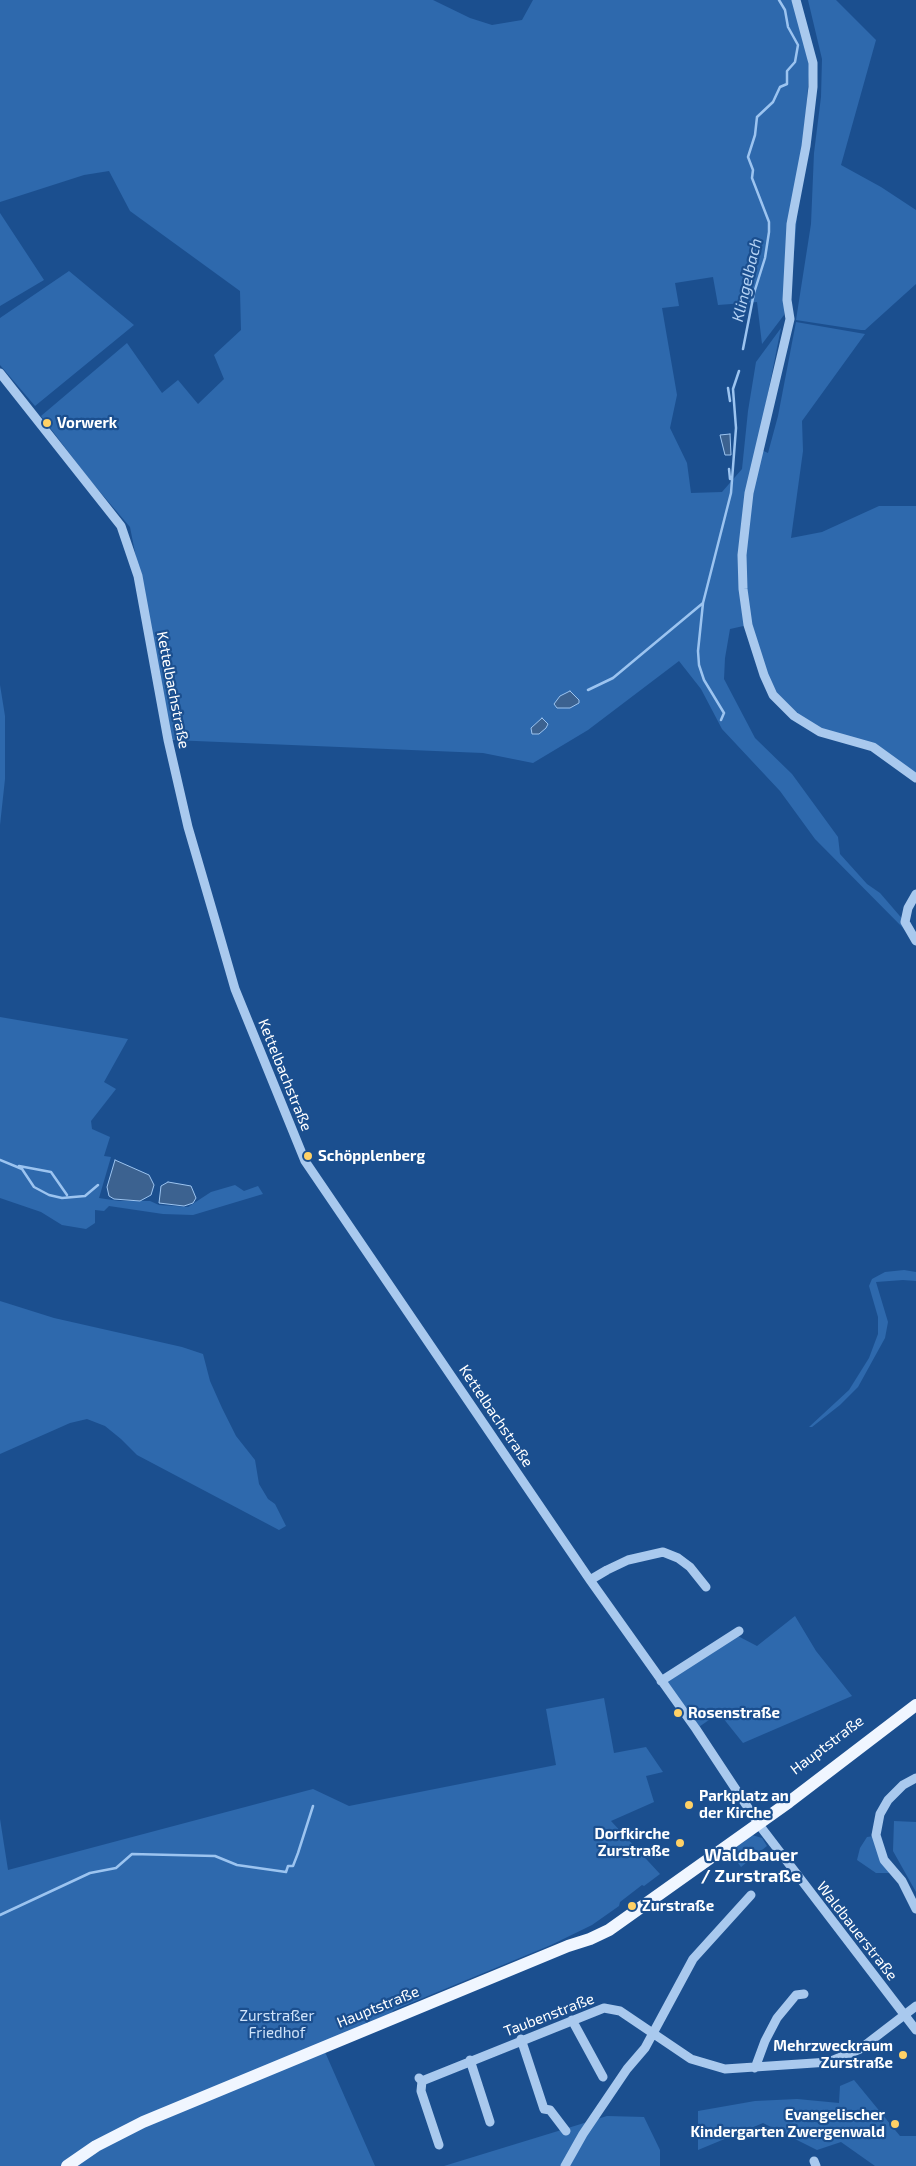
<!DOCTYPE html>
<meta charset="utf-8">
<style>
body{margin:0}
canvas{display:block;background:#1b4f8f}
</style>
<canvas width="916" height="2166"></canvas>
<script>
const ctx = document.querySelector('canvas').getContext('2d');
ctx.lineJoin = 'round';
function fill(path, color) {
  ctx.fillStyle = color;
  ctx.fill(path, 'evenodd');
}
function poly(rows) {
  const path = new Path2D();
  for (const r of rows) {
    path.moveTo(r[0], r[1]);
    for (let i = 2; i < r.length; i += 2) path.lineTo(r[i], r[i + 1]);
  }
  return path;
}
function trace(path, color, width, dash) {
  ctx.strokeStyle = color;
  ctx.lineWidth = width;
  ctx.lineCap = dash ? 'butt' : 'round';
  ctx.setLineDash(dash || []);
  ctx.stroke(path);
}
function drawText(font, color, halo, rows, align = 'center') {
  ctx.font = font + ' "Exo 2",sans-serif';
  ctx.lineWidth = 4.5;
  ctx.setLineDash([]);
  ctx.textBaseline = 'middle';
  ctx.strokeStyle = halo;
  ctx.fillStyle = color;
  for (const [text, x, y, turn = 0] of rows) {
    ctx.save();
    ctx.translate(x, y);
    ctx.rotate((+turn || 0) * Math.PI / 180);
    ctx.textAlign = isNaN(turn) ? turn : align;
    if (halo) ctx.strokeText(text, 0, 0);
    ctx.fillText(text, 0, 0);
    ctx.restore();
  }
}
fill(poly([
 [0,0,433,0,470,18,492,25,522,20,533,0,794,0,810,63,793,264,784,315,762,344,757,302,718,305,713,277,675,283,679,306,662,308,677,395,670,428,687,463,691,493,722,492,742,469,748,411,756,362,781,328,757,448,768,453,778,416,796,322,865,334,802,421,803,451,791,538,822,532,879,506,916,506,916,778,873,747,820,732,773,695,748,625,730,629,725,658,724,679,755,738,792,774,838,837,840,854,867,884,880,893,905,922,912,937,815,839,780,791,722,729,701,689,679,661,588,730,533,763,483,753,172,740,130,527,89,479,41,416,127,343,162,393,178,380,198,404,224,379,214,355,241,330,240,291,130,211,109,171,84,175,0,202],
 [808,0,836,0,876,40,841,165,881,187,916,210,916,284,865,330,861,330,796,320,811,224,814,153,821,97,822,59],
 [0,213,44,280,0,306],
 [69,271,134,325,35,406,0,365,0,318],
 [0,685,5,716,5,779,0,825],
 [0,1017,128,1039,104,1082,116,1089,91,1121,92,1129,110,1137,104,1156,111,1157,99,1198,119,1201,150,1201,159,1205,188,1207,211,1192,235,1185,244,1191,258,1186,263,1194,193,1215,163,1214,109,1206,104,1211,95,1210,95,1223,86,1229,62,1225,41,1212,0,1198],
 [904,1270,916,1272,916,1281,903,1280,876,1282,888,1322,885,1338,858,1387,840,1405,812,1427,809,1427,849,1390,869,1358,878,1334,878,1317,869,1286,872,1279,885,1272],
 [0,1301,54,1318,182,1347,203,1354,210,1381,222,1408,236,1436,255,1460,259,1484,268,1499,275,1504,286,1526,279,1530,137,1455,121,1439,105,1426,87,1419,70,1423,0,1454],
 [795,1616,816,1651,852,1696,743,1743,719,1713,696,1729,661,1681,732,1633,757,1646],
 [604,1698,614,1753,646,1747,663,1772,646,1776,654,1802,611,1821,660,1874,644,1886,642,1885,620,1902,619,1906,592,1925,551,1945,394,2010,383,2022,325,2052,375,2166,0,2166,0,1819,8,1870,313,1789,349,1806,556,1765,546,1709],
 [894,1821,916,1822,916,1892,893,1851],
 [752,1835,762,1838,767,1846,741,1867,729,1851],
 [874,1836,890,1873,876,1873,857,1860,860,1848,867,1837],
 [854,2080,900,2136,916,2136,916,2166,875,2166,841,2142,817,2150,763,2123,698,2150,698,2111,755,2101,797,2099,839,2103,840,2086],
 [607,2116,644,2117,660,2150,660,2166,444,2166]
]), '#2e69ad');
const water = poly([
 [730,434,731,455,725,455,720,435,730,434],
 [570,691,579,700,579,703,570,708,557,708,554,704,560,696,570,691],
 [542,718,548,724,546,728,539,734,532,734,531,728,542,718],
 [115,1160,149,1175,154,1185,151,1195,140,1201,114,1199,109,1196,107,1187,115,1160],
 [168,1182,191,1186,196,1198,193,1203,184,1206,159,1203,161,1186,168,1182]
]);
fill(water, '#3c6290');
trace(water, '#9cc4f0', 1);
trace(poly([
 [743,349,754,293,765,258,769,232,769,222,752,178,753,170,748,157,755,135,757,117,773,102,780,87,787,84,787,71,795,62,798,45,788,27,785,10,779,0],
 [728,388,730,401],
 [729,469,730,479],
 [588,690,613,678,703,603],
 [721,720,724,713,704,680,699,665,698,651,703,603,731,493,736,428,733,389,739,371],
 [0,1160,22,1169,34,1187,49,1195,62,1198,85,1196,98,1185],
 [19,1166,51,1172,67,1195],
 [0,1915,90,1873,116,1868,132,1854,215,1856,237,1865,286,1872,288,1866,293,1866,298,1853,313,1806]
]), '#9cc4f0', 2.5);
trace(poly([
 [796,0,813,63,813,87,806,146,791,224,787,300,790,319,749,493,742,555,743,589,748,625,764,675,773,695,794,716,820,732,873,747,916,778],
 [0,373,121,526,138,576,168,740,188,827,216,923,235,989,305,1161,590,1580,696,1729,760,1826,916,2030],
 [916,894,908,908,905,922,916,941],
 [590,1580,607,1570,628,1560,663,1552,678,1558,690,1567,706,1587],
 [661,1681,739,1631],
 [916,1778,903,1785,888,1800,880,1814,876,1835,884,1860,902,1881,916,1909],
 [572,2020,603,2077],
 [521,2039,544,2109,550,2110,566,2131],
 [470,2060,490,2122],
 [755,2068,765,2041,777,2018,796,1995,804,1994],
 [419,2078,422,2081,604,2008,620,2011,691,2059,725,2069,829,2062,860,2049,916,2006],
 [422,2081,421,2091,439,2145],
 [814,2161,816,2166],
 [565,2166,583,2134,627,2069,645,2048,693,1959,751,1895]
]), '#a9c9ee', 9);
trace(poly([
 [67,2166,96,2146,143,2122,568,1946,590,1939,609,1930,789,1802,916,1705]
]), '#f0f6ff', 12);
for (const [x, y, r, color] of [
 [47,423,5,"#ffd166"],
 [308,1156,5,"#ffd166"],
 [678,1713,5,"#ffd166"],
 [689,1805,5,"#ffd166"],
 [680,1843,5,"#ffd166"],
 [632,1906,5,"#ffd166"],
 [903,2055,5,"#ffd166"],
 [895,2124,5,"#ffd166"]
]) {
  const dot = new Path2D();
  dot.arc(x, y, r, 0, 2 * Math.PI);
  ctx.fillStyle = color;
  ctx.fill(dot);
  trace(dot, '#1b4f8f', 2);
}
drawText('bold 15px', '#fff', '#1b4f8f', [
 ["Vorwerk",57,423],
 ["Schöpplenberg",318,1156],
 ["Rosenstraße",688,1713],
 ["Parkplatz an",699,1796],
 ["der Kirche",699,1813],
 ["Dorfkirche",670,1834,"right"],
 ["Zurstraße",670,1851,"right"],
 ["Zurstraße",642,1906],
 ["Mehrzweckraum",893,2046,"right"],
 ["Zurstraße",893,2063,"right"],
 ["Evangelischer",885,2115,"right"],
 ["Kindergarten Zwergenwald",885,2132,"right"]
], 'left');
drawText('15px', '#fff', '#1b4f8f', [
 ["Kettelbachstraße",173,690,79],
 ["Kettelbachstraße",285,1075,68],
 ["Kettelbachstraße",496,1416,56],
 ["Hauptstraße",827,1745,-37],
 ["Waldbauerstraße",857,1931,52],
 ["Hauptstraße",378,2007,-22],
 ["Taubenstraße",549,2015,-21]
]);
drawText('15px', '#cfe3fa', '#1b4f8f', [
 ["Zurstraßer",277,2016],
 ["Friedhof",277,2033]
]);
drawText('italic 16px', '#b5d3f5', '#1b4f8f', [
 ["Klingelbach",747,280,-77]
]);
drawText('bold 18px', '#fff', '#1b4f8f', [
 ["Waldbauer",751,1855],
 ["/ Zurstraße",751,1876]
]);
</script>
